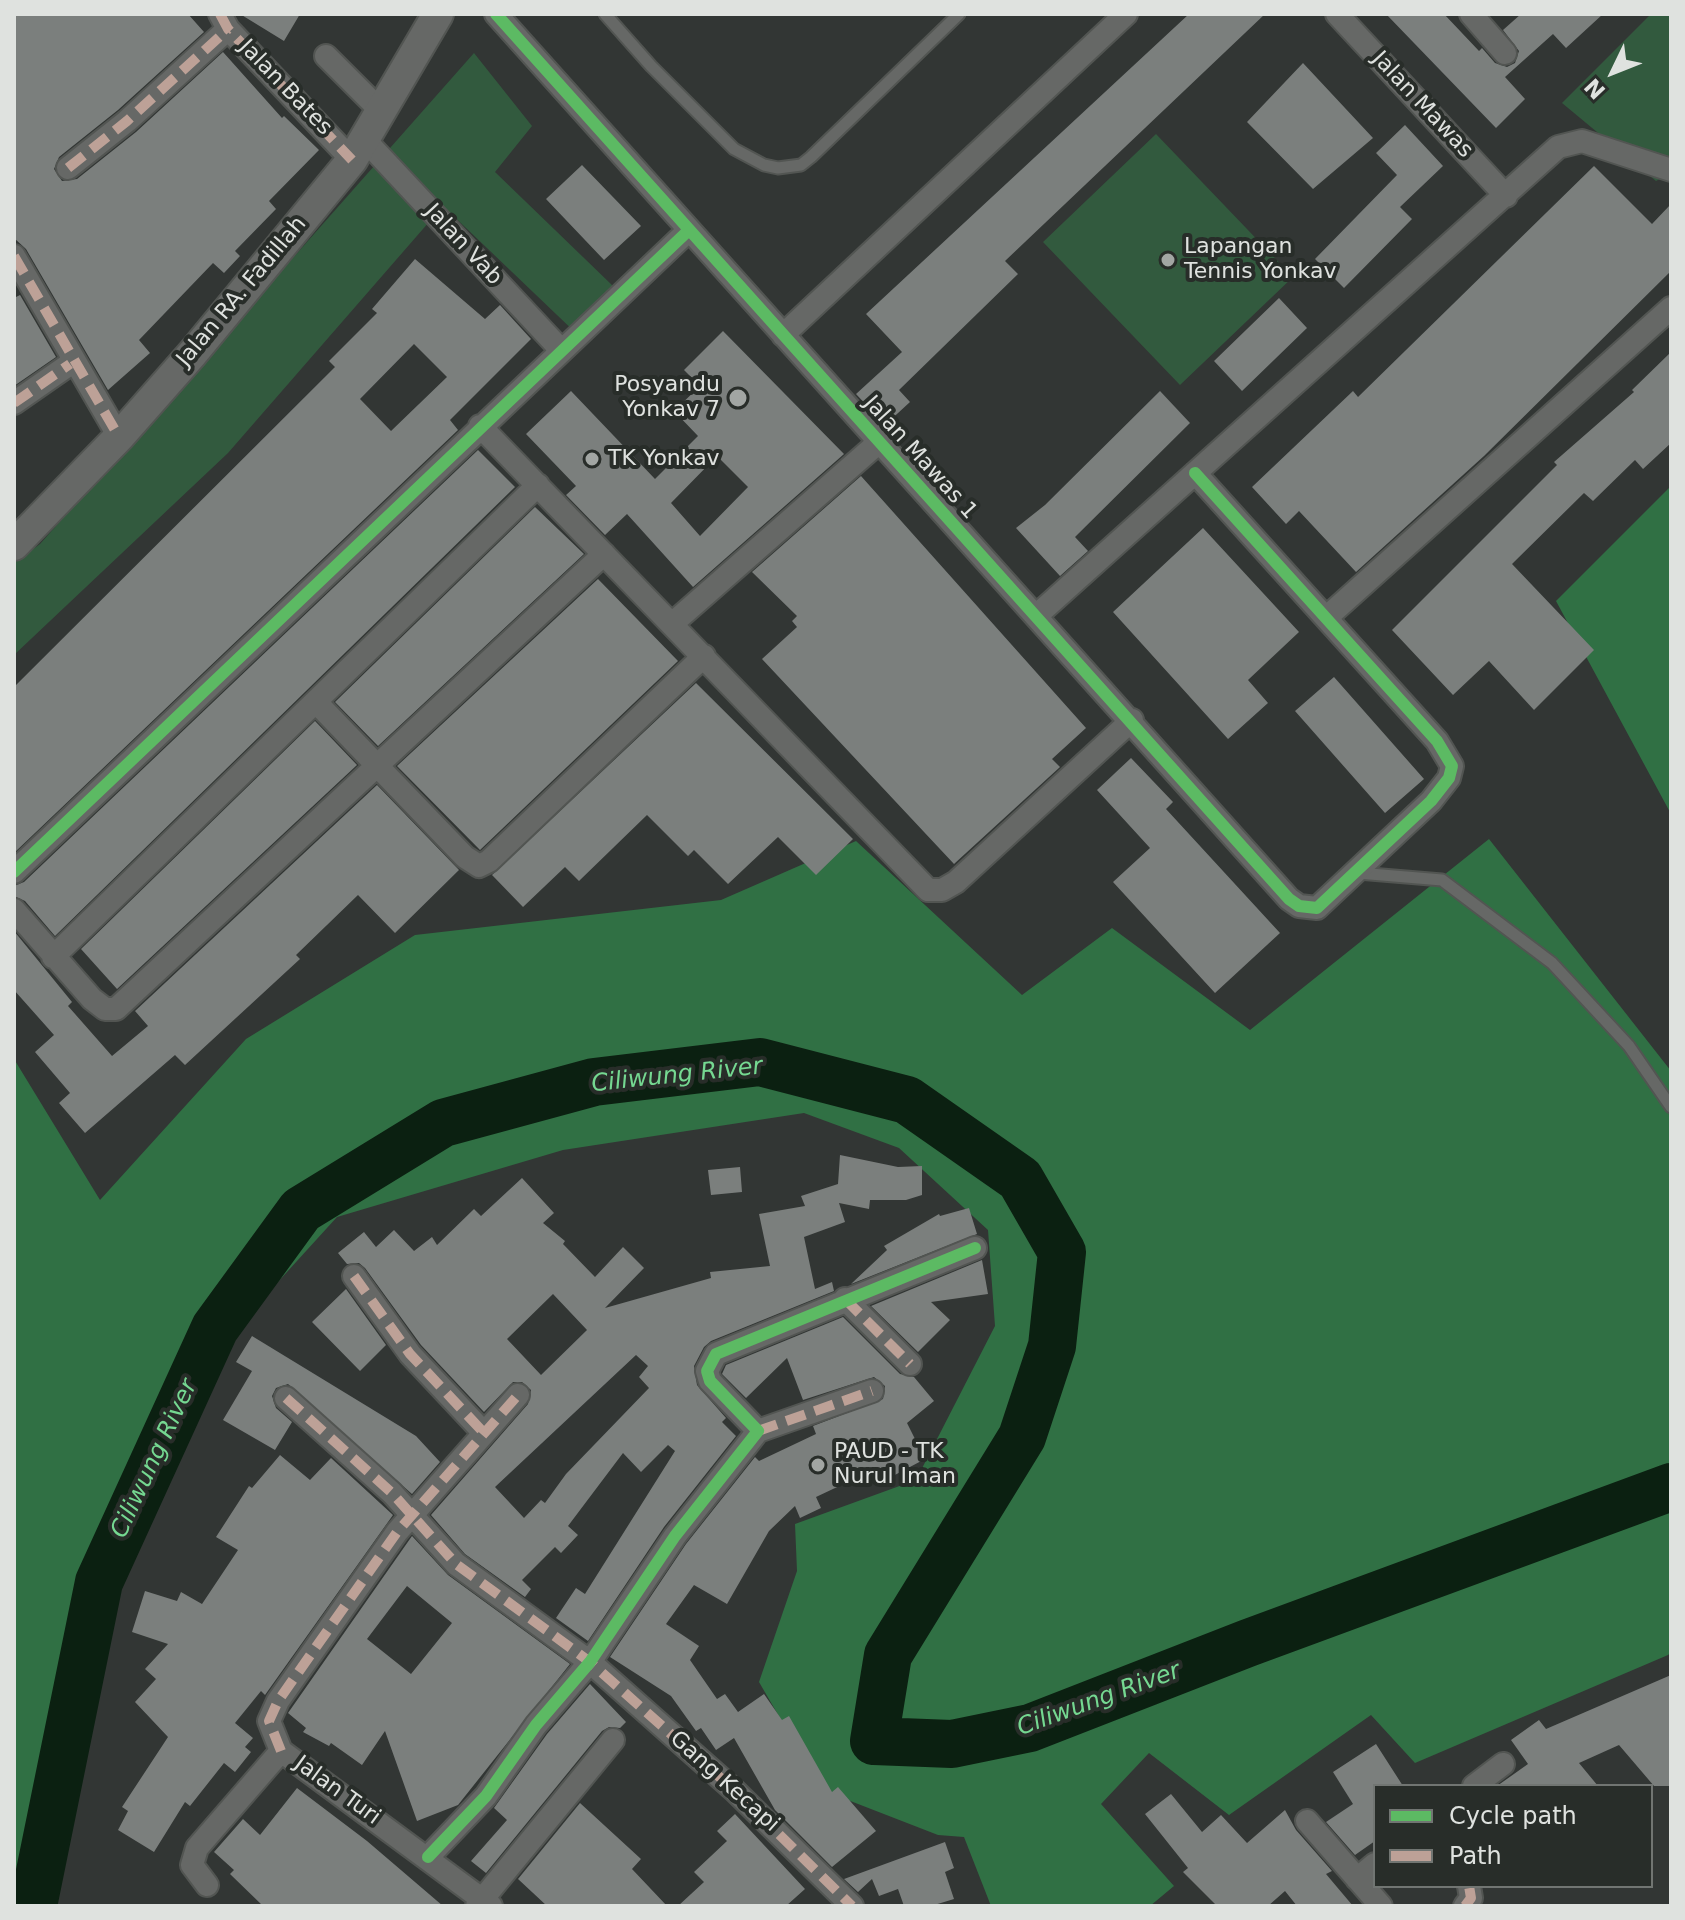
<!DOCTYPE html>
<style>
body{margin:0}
#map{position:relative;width:1685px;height:1920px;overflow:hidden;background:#323634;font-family:"DejaVu Sans",sans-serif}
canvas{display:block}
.frame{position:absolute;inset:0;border:16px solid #dfe2df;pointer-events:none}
.legend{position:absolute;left:1373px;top:1784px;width:280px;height:104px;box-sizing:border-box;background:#282d29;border:2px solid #717572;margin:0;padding:10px 14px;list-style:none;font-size:24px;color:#dfe2df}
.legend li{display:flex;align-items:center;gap:16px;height:40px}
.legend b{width:40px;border:2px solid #717572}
.north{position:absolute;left:1573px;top:32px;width:80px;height:80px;-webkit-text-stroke:6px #282d29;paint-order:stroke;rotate:227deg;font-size:22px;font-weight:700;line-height:32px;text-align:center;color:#dfe2df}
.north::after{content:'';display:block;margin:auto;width:28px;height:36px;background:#dfe2df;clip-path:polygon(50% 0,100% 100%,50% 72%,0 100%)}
</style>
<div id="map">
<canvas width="1685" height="1920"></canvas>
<div class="frame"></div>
<ul class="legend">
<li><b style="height:10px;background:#5cba63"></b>Cycle path</li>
<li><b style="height:10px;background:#bda197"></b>Path</li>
</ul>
<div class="north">N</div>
</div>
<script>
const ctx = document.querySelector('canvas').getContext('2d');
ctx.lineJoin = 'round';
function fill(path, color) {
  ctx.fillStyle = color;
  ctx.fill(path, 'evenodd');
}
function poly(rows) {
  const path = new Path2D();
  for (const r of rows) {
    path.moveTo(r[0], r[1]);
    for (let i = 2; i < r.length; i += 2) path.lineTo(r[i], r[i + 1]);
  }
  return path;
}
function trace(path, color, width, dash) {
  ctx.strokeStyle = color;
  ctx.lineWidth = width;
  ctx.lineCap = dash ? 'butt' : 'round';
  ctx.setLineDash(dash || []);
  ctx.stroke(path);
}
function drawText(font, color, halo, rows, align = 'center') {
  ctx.font = font + ' "DejaVu Sans",sans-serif';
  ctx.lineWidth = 8;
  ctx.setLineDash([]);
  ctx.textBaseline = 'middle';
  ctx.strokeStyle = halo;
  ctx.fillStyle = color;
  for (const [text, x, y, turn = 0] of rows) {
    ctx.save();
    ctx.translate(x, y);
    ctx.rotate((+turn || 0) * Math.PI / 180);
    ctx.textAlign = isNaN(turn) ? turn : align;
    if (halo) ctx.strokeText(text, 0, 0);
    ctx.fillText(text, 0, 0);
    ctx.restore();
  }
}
fill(poly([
 [1651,14,1671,14,1671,173,1656,181,1562,103],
 [474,53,532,126,495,172,613,286,580,337,443,206,228,453,14,655,14,563,40,544],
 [1156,134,1293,277,1180,385,1043,242]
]), '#325a3e');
fill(poly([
 [1671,486,1671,814,1556,601],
 [1489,839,1671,1071,1671,1652,1668,1655,1415,1763,1371,1715,1229,1815,1149,1753,1101,1804,1174,1886,1150,1906,991,1906,964,1837,938,1835,822,1790,759,1682,797,1571,795,1524,916,1480,995,1326,988,1230,899,1148,804,1113,563,1150,337,1217,216,1350,133,1491,44,1906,14,1906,14,1059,100,1200,246,1039,415,935,721,900,856,841,1022,995,1112,928,1250,1030]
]), '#307044');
trace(poly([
 [33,1906,99,1582,215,1328,301,1210,443,1123,594,1082,760,1062,907,1100,1020,1179,1062,1252,1052,1346,1022,1437,888,1655,874,1741,952,1744,1030,1728,1248,1643,1671,1487]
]), '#0b2011', 48);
fill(poly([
 [14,14,188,14,204,32,118,110,59,157,54,169,62,181,77,179,136,132,223,52,282,118,284,116,319,150,269,201,276,209,235,251,240,256,224,273,213,263,139,340,150,353,108,390,26,249,14,238],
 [240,14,300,14,284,41],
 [1189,14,1265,14,1005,261,1018,274,899,390,910,402,885,425,856,394,902,352,866,314],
 [1386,14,1444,14,1479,51,1482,48,1495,63,1507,67,1515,63,1519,51,1503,30,1521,14,1603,14,1566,48,1553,34,1505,77,1525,99,1496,128],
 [1303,63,1373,138,1313,189,1247,122],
 [1405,125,1443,166,1400,207,1412,219,1344,288,1315,259,1397,175,1376,153],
 [582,165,641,226,604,260,546,199],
 [1594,166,1652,224,1671,204,1671,271,1484,456,1356,572,1299,511,1286,524,1252,487,1353,391,1358,397],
 [415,259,485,319,500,305,531,339,450,420,458,430,14,853,14,687,335,367,329,361,377,313,372,309],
 [414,344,447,377,391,431,360,399],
 [20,295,56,357,14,386,14,298],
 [1279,298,1307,328,1242,391,1214,361],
 [723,331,844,454,693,587,627,514,605,535,566,495,576,486,526,434,571,391,655,479,698,436,674,411,700,386,684,370],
 [717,456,748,487,700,536,671,503],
 [1671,352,1671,443,1643,469,1635,460,1593,501,1584,493,1512,564,1594,650,1534,710,1489,661,1453,695,1392,630,1557,465,1554,462,1634,392,1632,390],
 [1160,391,1190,423,1075,537,1088,551,1060,576,1016,528,1045,505],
 [478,450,515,487,55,936,25,901,14,896,14,886,24,882],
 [861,476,1086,728,1052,759,1060,767,954,864,762,659,797,627,792,621,797,616,752,572],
 [535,507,584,554,378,746,335,702],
 [1203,528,1299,632,1248,680,1268,703,1228,739,1113,612],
 [598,579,678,661,480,850,397,766],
 [1334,677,1424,779,1385,813,1295,711],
 [696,683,853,839,816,875,778,837,728,884,694,850,688,856,647,815,579,881,565,867,523,907,492,875],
 [315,721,357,765,117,989,81,949],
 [1131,758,1173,802,1166,809,1280,933,1215,993,1113,882,1150,848,1097,790],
 [377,785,459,870,395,933,358,895,296,955,300,959,185,1065,175,1055,85,1133,59,1103,70,1093,35,1052,54,1035,14,990,14,931,72,1002,68,1006,112,1056,148,1026,135,1011],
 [840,1155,898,1167,922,1166,922,1195,906,1200,870,1200,869,1209,839,1203,845,1222,804,1237,815,1289,832,1282,834,1291,711,1341,704,1347,694,1366,697,1385,726,1418,722,1422,736,1436,664,1527,588,1641,556,1618,576,1588,585,1594,675,1451,668,1445,641,1472,623,1453,568,1526,578,1535,561,1553,555,1547,522,1580,531,1589,525,1597,465,1554,431,1515,528,1404,531,1390,522,1382,513,1382,484,1412,421,1345,365,1268,359,1263,347,1264,338,1253,364,1232,376,1247,394,1230,414,1251,432,1237,437,1245,474,1209,481,1216,522,1178,554,1213,543,1223,565,1241,563,1244,595,1277,623,1247,644,1268,605,1308,711,1278,710,1272,770,1266,759,1214,805,1206,801,1196,838,1184],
 [553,1294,587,1330,541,1375,507,1339],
 [636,1355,648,1366,639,1377,649,1388,566,1474,545,1503,541,1500,524,1518,495,1487],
 [740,1167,742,1192,711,1195,708,1170],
 [969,1208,977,1234,851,1284,887,1250,884,1246,939,1214,940,1216],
 [982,1260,988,1294,931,1302,950,1320,918,1352,871,1306],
 [346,1289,386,1345,360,1371,312,1322],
 [843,1317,900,1374,914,1377,934,1401,907,1423,925,1459,876,1485,869,1472,816,1497,821,1508,800,1518,795,1506,769,1531,727,1604,694,1585,666,1624,699,1646,690,1660,717,1699,725,1694,738,1712,764,1694,782,1720,789,1716,832,1792,838,1787,876,1831,832,1867,775,1810,734,1738,716,1750,701,1728,696,1731,671,1696,610,1657,686,1544,755,1457,759,1461,816,1434,813,1426,883,1399,885,1386,874,1377,803,1400,787,1358,746,1398,722,1374,726,1365],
 [252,1336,416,1436,440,1462,412,1494,288,1384,276,1388,272,1396,276,1408,292,1422,275,1450,223,1420,252,1371,236,1362],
 [280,1455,310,1480,331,1458,393,1515,265,1695,261,1691,235,1723,253,1738,245,1747,251,1752,235,1772,224,1763,190,1806,185,1802,154,1852,118,1830,128,1811,122,1807,168,1737,135,1702,156,1679,145,1669,168,1644,132,1632,145,1591,177,1601,181,1592,202,1604,238,1550,216,1537,249,1486,252,1488],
 [412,1536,448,1575,570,1664,458,1805,417,1821,385,1731,362,1765,331,1743,329,1746,303,1732,306,1728,288,1713],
 [407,1586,452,1623,411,1674,367,1639],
 [1671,1675,1671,1786,1654,1786,1619,1745,1579,1763,1598,1786,1497,1786,1528,1764,1511,1740,1539,1720,1546,1729],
 [590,1684,626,1722,620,1728,609,1727,602,1731,486,1873,471,1861,507,1820,494,1808,547,1734],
 [1376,1744,1403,1786,1375,1786,1375,1841,1355,1855,1326,1822,1353,1804,1333,1772],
 [297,1788,367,1841,443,1906,263,1906,230,1874,234,1870,214,1852,243,1819,260,1835],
 [1171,1794,1202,1832,1221,1815,1247,1843,1285,1810,1296,1830,1332,1871,1326,1874,1353,1906,1297,1906,1285,1891,1268,1906,1217,1906,1183,1872,1188,1868,1145,1814],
 [580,1803,641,1859,632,1869,667,1906,547,1906,518,1879],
 [735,1814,805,1889,786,1906,678,1906,704,1882,694,1872,727,1841,717,1831],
 [945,1842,954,1868,945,1872,954,1899,931,1906,904,1906,898,1889,879,1896,872,1879,858,1892,844,1879]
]), '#7b7f7d');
const lane = poly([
 [605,14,651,66,734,149,764,165,778,168,801,165,811,157,959,14],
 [1358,873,1442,880,1552,963,1629,1046,1671,1107]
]);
const street = poly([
 [220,14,228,29,352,160],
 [496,14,1289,899,1299,906,1317,908,1431,801,1449,778,1452,766,1437,741,1195,473],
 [1337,14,1506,196],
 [1471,14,1505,53],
 [326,56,380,110],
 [366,141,561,350],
 [68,168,127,121,228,29],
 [14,256,119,437],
 [783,335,1126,14],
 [14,403,70,364],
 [480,426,928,890,942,890,956,882,1132,720],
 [1036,616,1558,147,1582,141,1671,170],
 [1327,617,1671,308],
 [673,623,878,443],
 [316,702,465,857,479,866,489,861,704,656],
 [14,872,689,230],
 [14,910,92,999,105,1009,116,1009,604,554],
 [53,957,538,485],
 [354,1276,410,1354,484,1433],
 [845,1299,910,1364],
 [286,1398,392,1493,456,1564,590,1662,734,1790,852,1906],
 [758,1431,872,1391],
 [281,1751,269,1721,278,1701,397,1532,518,1395],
 [1474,1786,1503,1764],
 [1307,1821,1381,1906],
 [428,1857,486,1796,536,1725,590,1662,675,1536,758,1431,710,1381,707,1371,716,1354,975,1248],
 [1357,1879,1375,1864],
 [207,1885,192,1865,197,1848,281,1751,491,1906],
 [477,1906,613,1740],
 [1465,1906,1471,1898,1469,1886]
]);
const secondary = poly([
 [14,545,119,437,193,353,352,160,438,14]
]);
trace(lane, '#525552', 15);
trace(street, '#525552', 26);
trace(secondary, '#525552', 34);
trace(lane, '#666866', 11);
trace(street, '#666866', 22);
trace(secondary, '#666866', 30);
trace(poly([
 [220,14,228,29,352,160],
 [68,168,127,121,228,29],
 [14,256,119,437],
 [14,403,70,364],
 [354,1276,410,1354,484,1433],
 [845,1299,910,1364],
 [286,1398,392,1493,456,1564,590,1662,734,1790,852,1906],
 [758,1431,872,1391],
 [281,1751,269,1721,278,1701,397,1532,518,1395],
 [1465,1906,1471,1898,1469,1886]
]), '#bda197', 10, [20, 10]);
trace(poly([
 [496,14,1289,899,1299,906,1317,908,1431,801,1449,778,1452,766,1437,741,1195,473],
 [14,872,689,230],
 [428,1857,486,1796,536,1725,590,1662,675,1536,758,1431,710,1381,707,1371,716,1354,975,1248]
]), '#5cba63', 12);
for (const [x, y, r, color] of [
 [1168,260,8,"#a2a6a3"],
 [738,398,10,"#a2a6a3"],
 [592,459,8,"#a2a6a3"],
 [818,1465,8,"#a2a6a3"]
]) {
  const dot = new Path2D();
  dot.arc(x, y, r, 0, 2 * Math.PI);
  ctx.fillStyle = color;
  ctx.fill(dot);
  trace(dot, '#282d29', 3);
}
drawText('22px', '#dfe2df', '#282d29', [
 ["Jalan Bates",285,88,46],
 ["Jalan Mawas",1422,105,47],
 ["Jalan Vab",463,245,47],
 ["Jalan RA. Fadillah",242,292,-50],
 ["Jalan Mawas 1",920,458,48],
 ["Gang Kecapi",724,1782,42],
 ["Jalan Turi",337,1791,36]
]);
drawText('22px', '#dfe2df', '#282d29', [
 ["Lapangan",1184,247],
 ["Tennis Yonkav",1184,272],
 ["Posyandu",720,385,"right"],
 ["Yonkav 7",720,410,"right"],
 ["TK Yonkav",608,459],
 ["PAUD - TK",834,1452],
 ["Nurul Iman",834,1477]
], 'left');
drawText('italic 24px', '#75d891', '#282d29', [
 ["Ciliwung River",677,1076,-6],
 ["Ciliwung River",155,1459,-65],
 ["Ciliwung River",1099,1700,-20]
]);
</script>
